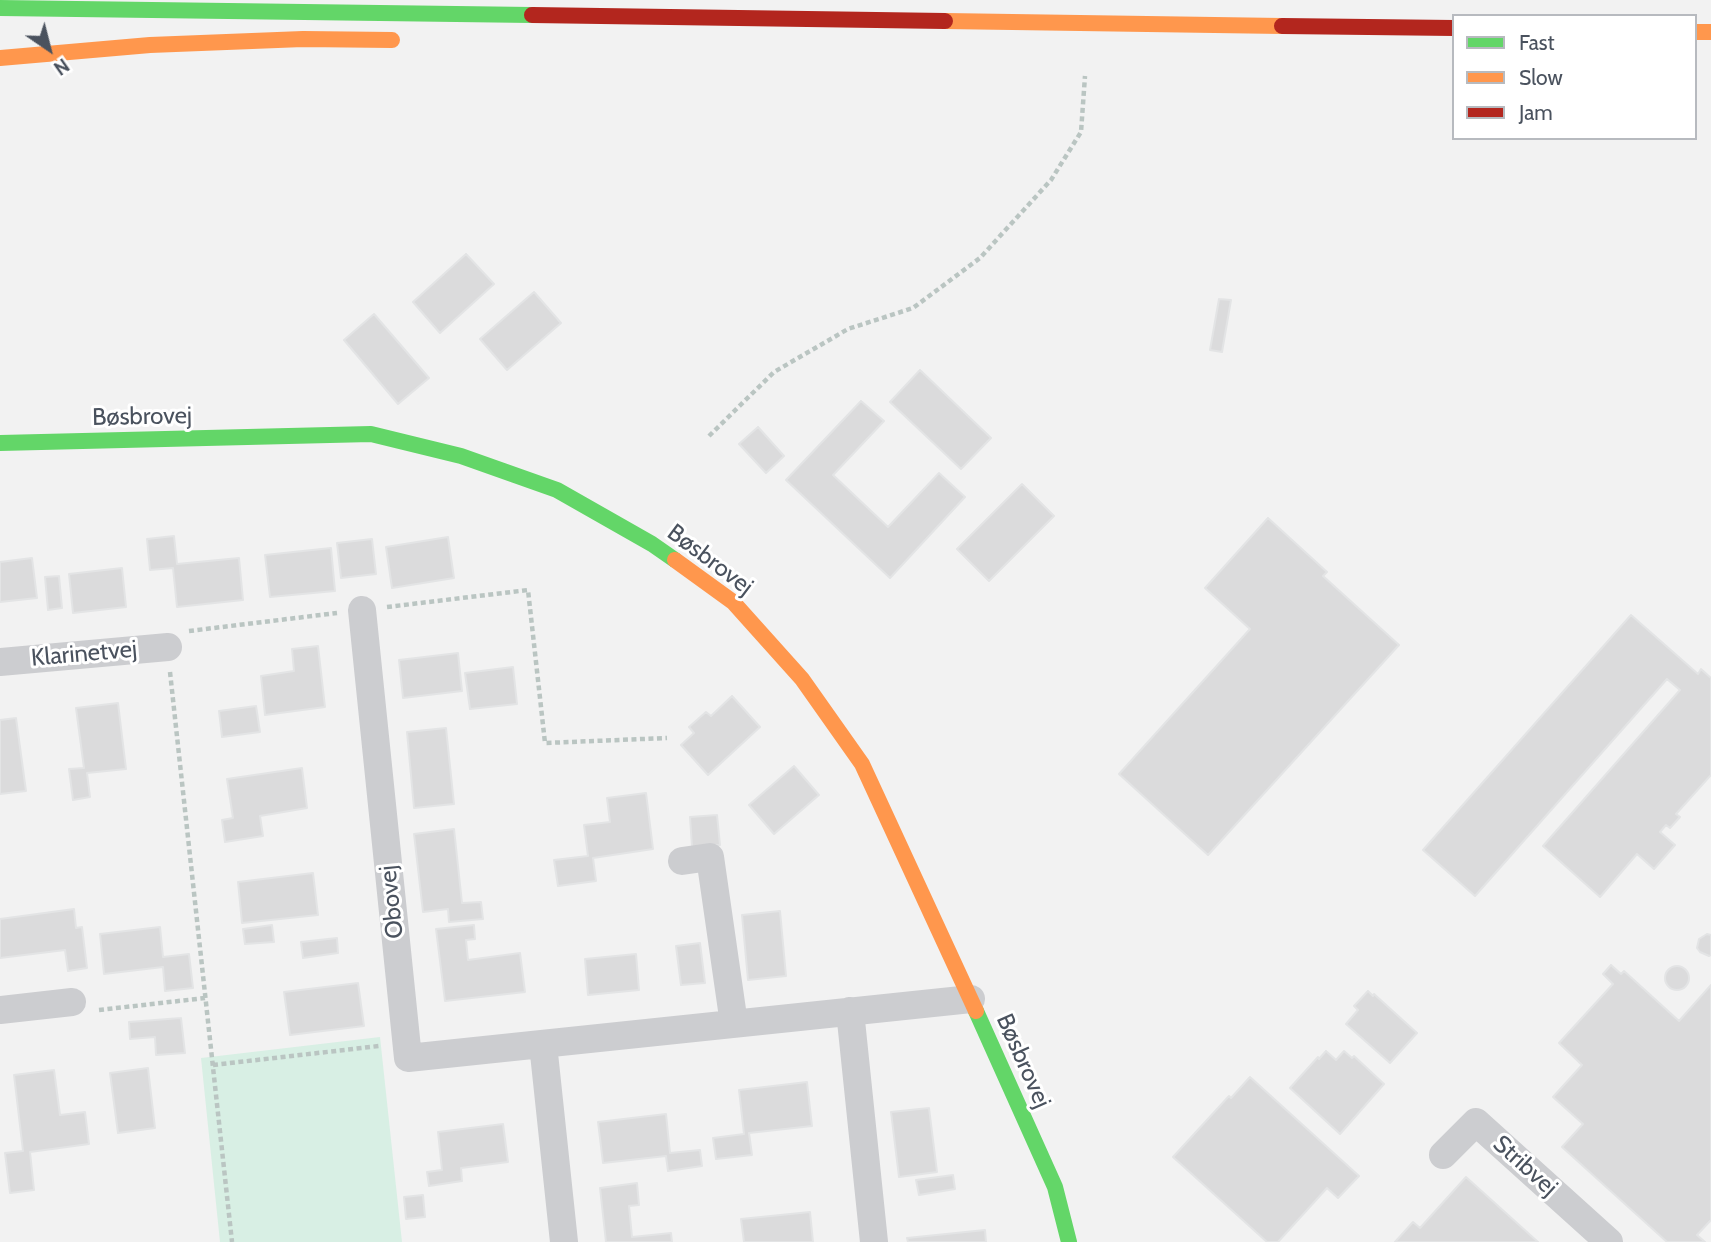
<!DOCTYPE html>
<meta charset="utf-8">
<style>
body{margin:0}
#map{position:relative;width:1711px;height:1242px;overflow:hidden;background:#f2f2f2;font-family:Cabin,sans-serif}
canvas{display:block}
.legend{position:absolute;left:1452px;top:14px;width:245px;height:126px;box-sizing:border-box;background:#fff;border:2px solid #b7babf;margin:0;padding:9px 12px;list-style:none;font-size:21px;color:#4a525e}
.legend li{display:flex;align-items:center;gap:14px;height:35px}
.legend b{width:35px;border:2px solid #b7babf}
.north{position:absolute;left:14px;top:14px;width:70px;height:70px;-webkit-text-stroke:5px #fff;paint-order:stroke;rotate:145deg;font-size:19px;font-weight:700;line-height:28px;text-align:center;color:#4a525e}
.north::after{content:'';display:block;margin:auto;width:24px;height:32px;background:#4a525e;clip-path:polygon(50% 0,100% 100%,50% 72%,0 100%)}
</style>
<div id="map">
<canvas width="1711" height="1242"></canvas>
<ul class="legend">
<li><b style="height:9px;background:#63d668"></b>Fast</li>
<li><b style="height:9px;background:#ff974d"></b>Slow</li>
<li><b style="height:9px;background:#b3261e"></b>Jam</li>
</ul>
<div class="north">N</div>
</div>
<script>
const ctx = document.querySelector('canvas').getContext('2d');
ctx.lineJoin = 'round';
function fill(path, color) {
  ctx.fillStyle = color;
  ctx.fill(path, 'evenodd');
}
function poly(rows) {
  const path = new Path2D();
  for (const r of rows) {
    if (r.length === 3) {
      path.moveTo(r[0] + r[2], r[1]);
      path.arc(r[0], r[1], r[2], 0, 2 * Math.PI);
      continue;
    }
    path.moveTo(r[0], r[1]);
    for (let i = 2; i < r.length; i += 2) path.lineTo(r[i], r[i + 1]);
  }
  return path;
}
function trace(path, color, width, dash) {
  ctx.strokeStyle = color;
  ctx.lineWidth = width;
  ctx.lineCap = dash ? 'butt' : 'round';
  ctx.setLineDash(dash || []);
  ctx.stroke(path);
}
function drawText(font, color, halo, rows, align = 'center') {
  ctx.font = font + ' Cabin,sans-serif';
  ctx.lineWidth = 6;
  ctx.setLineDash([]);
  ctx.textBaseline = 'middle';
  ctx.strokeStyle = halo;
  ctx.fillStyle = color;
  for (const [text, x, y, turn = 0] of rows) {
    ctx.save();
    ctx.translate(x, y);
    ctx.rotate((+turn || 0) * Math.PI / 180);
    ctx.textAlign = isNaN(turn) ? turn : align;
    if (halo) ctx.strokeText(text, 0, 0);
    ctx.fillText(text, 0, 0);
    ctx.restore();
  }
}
fill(poly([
 [380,1037,402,1242,220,1242,201,1058]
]), '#d8efe4');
const building = poly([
 [466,254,494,284,440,333,413,302,466,254],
 [534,292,561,323,507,370,480,339,534,292],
 [1219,299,1231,300,1222,352,1210,350,1219,299],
 [374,314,429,378,398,404,344,340,374,314],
 [920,370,991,438,961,469,890,402,920,370],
 [861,401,884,421,833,475,888,527,939,473,965,497,890,578,786,480,861,401],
 [758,427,784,456,766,473,739,444,758,427],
 [1022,484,1054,516,989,581,957,549,1022,484],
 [1268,518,1327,572,1323,576,1399,645,1208,855,1119,774,1250,629,1205,588,1268,518],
 [174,536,177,564,239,558,243,600,177,607,173,568,150,570,147,539,174,536],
 [448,537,454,578,392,588,386,547,448,537],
 [372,539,376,574,341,578,337,543,372,539],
 [331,548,335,591,270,597,265,555,331,548],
 [32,558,37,598,0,602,0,562,32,558],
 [122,568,126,607,73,613,69,574,122,568],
 [59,576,62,608,48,610,45,577,59,576],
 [1631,615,1698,674,1701,669,1711,678,1711,775,1676,814,1680,817,1670,828,1666,825,1660,832,1675,845,1654,869,1637,854,1600,897,1543,846,1680,690,1667,679,1475,896,1423,850,1631,615],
 [318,646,325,707,265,715,261,676,294,671,292,649,318,646],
 [458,653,462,691,403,698,399,660,458,653],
 [513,667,517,704,470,709,465,673,513,667],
 [732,696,760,727,708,775,681,745,694,733,689,727,706,712,711,716,732,696],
 [118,703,126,769,87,773,90,797,73,800,69,769,84,768,76,708,118,703],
 [256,706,260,732,222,737,219,711,256,706],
 [16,718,26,791,0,794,0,720,16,718],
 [446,728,454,804,414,808,407,732,446,728],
 [794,766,819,795,774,834,749,805,794,766],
 [302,768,307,808,260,816,263,836,225,842,222,820,233,818,227,779,302,768],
 [646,793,653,849,593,858,596,881,558,886,554,860,588,856,584,825,610,822,607,798,646,793],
 [717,815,720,845,692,847,690,817,717,815],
 [454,829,462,903,481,902,483,919,449,922,448,909,423,912,414,834,454,829],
 [313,873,318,915,242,923,238,882,313,873],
 [74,909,76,928,82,927,87,968,68,971,65,950,0,958,0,919,74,909],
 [780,911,786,976,748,980,742,915,780,911],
 [272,925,274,942,245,944,243,929,272,925],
 [474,925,475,939,466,940,468,960,520,953,525,992,445,1001,436,929,474,925],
 [160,927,163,957,189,954,193,988,165,991,163,967,104,974,100,934,160,927],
 [1707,934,1711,935,1711,955,1709,956,1700,952,1697,948,1699,939,1707,934],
 [337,938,338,953,303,958,301,942,337,938],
 [700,943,705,983,681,985,676,946,700,943],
 [636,954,639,990,588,995,585,959,636,954],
 [1611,965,1621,974,1624,971,1679,1021,1711,985,1711,1220,1697,1235,1705,1242,1667,1242,1562,1147,1583,1124,1553,1097,1582,1065,1559,1043,1613,984,1603,974,1611,965],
 [1677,978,12],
 [358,983,364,1026,290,1035,284,992,358,983],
 [1368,991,1373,996,1374,994,1417,1033,1390,1063,1346,1024,1358,1010,1354,1006,1368,991],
 [181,1018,185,1053,156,1055,155,1037,130,1039,129,1022,181,1018],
 [1326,1051,1336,1060,1344,1051,1352,1058,1354,1056,1384,1084,1340,1134,1290,1088,1318,1057,1319,1059,1326,1051],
 [148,1068,155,1128,118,1133,110,1073,148,1068],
 [54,1070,60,1115,85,1112,89,1144,30,1152,34,1190,10,1193,5,1153,23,1151,14,1075,54,1070],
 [1250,1077,1359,1176,1338,1198,1327,1188,1278,1242,1267,1242,1173,1157,1229,1096,1231,1098,1250,1077],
 [807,1082,812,1126,749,1133,752,1155,716,1159,713,1138,744,1134,739,1090,807,1082],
 [929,1108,937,1172,899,1177,891,1112,929,1108],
 [666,1114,670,1153,700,1150,702,1166,668,1171,666,1156,603,1163,598,1122,666,1114],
 [503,1124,508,1162,461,1168,462,1181,429,1186,427,1172,442,1170,438,1132,503,1124],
 [953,1175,955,1189,919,1195,916,1180,953,1175],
 [1466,1177,1538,1242,1395,1242,1413,1222,1420,1228,1466,1177],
 [637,1183,639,1205,629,1206,632,1237,671,1233,672,1242,606,1242,600,1188,637,1183],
 [423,1195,425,1217,406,1219,404,1197,423,1195],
 [810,1212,813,1242,744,1242,741,1219,810,1212],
 [985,1230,986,1242,908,1242,907,1238,985,1230]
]);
fill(building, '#dbdbdc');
trace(building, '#e3e4e5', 2);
trace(poly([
 [709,436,774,372,848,329,913,308,980,258,1051,180,1081,132,1085,76],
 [387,607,528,590,545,743,667,738],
 [189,631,337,613],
 [170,672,232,1242],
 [99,1010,205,998],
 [213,1065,379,1046]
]), '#bac5c2', 4.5, [5, 3.5]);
trace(poly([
 [362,610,408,1058,971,999],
 [0,662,168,647],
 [682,861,710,857,734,1024],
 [0,1010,72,1002],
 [850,1011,874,1242],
 [543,1044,564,1242],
 [1443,1155,1476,1122,1609,1242]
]), '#cccdd0', 28);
trace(poly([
 [0,8,532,15],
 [0,443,371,434,461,456,557,490,652,544,675,560],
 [976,1011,1055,1187,1069,1242]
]), '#63d668', 16);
trace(poly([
 [945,21,1282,26],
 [1695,32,1711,32],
 [0,58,150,45,303,39,392,40],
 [675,560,733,602,802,679,862,764,976,1011]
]), '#ff974d', 16);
trace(poly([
 [532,15,945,21],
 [1282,26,1454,28]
]), '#b3261e', 16);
drawText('24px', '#4a525e', '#fff', [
 ["Bøsbrovej",142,417,-1],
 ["Bøsbrovej",710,560,37],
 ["Klarinetvej",84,654,-5],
 ["Obovej",392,902,-96],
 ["Bøsbrovej",1023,1061,66],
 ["Stribvej",1525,1166,42]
]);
</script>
